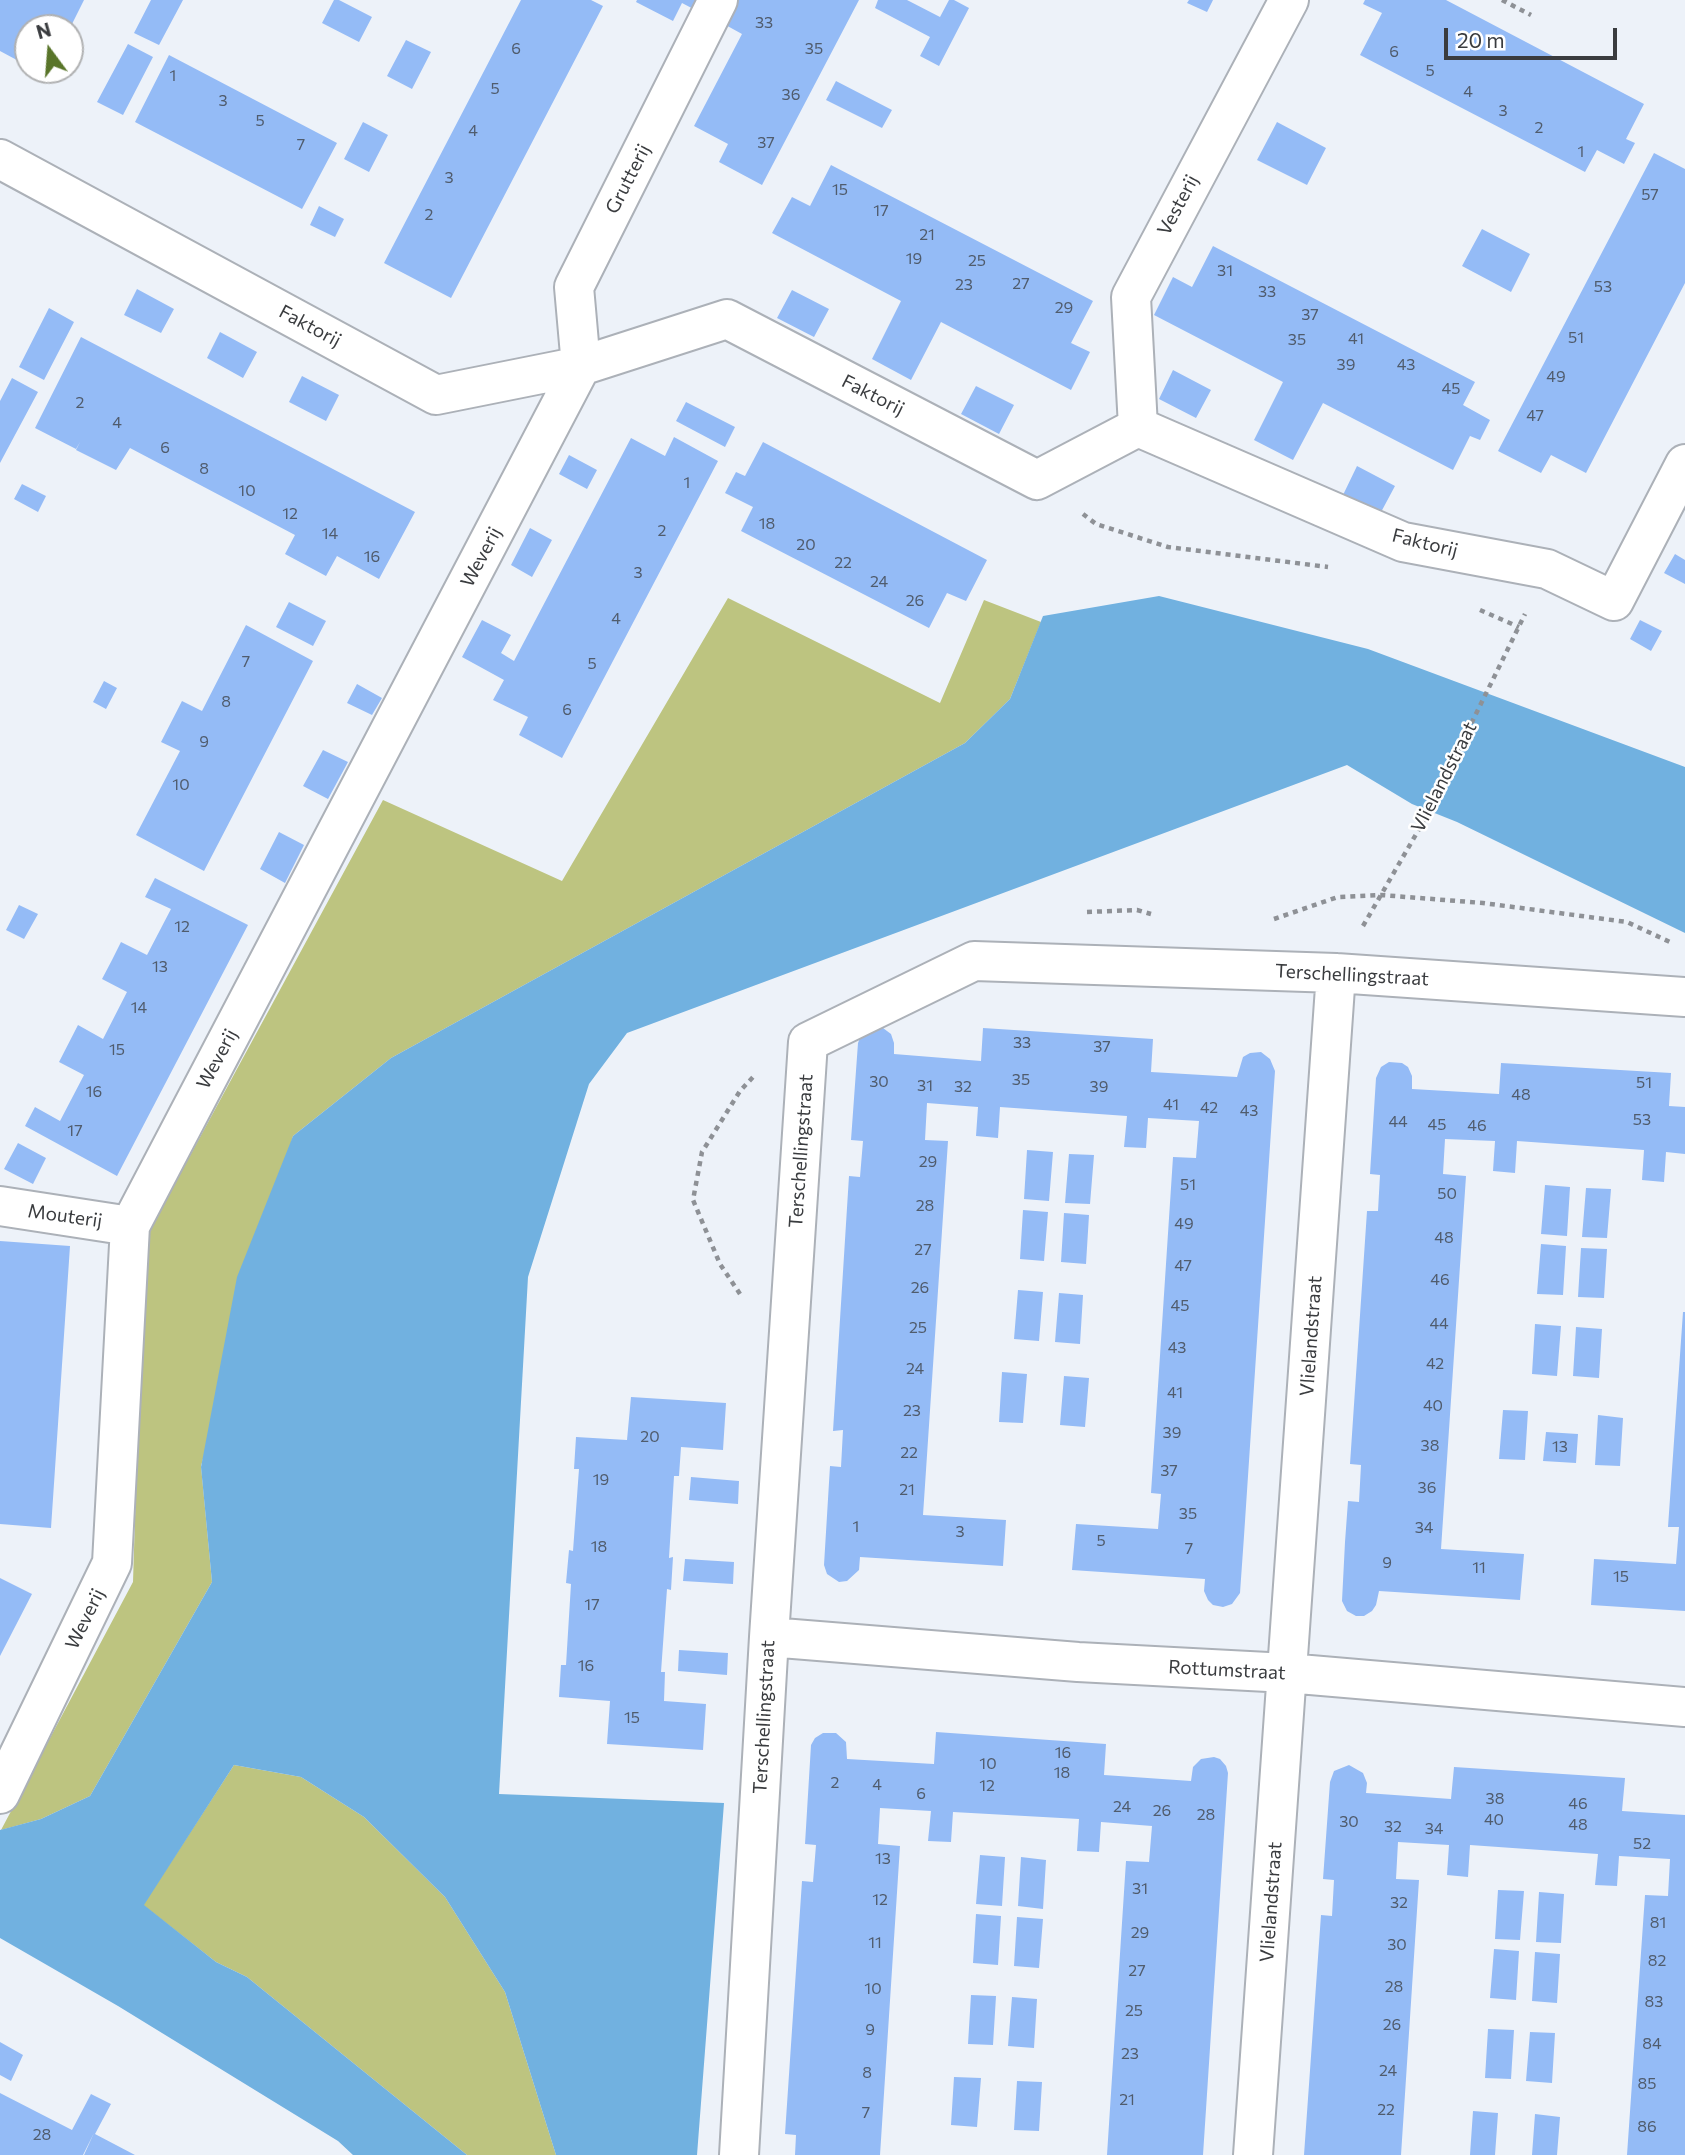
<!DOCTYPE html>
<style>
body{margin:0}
#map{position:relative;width:1685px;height:2155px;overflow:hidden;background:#edf2f9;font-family:Commissioner,sans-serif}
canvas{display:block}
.north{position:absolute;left:14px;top:14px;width:70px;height:70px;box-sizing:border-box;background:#fff;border:2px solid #b0b1b2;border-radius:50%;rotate:344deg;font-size:19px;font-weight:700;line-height:28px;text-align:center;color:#3a3c3f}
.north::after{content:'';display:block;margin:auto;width:24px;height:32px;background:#59752a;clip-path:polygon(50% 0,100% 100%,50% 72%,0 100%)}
.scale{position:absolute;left:1444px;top:28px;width:173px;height:32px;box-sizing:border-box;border:4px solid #3a3c3f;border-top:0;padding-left:9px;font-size:21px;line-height:24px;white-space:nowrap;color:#3a3c3f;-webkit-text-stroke:5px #fff;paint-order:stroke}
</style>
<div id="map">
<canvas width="1685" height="2155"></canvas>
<div class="north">N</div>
<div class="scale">20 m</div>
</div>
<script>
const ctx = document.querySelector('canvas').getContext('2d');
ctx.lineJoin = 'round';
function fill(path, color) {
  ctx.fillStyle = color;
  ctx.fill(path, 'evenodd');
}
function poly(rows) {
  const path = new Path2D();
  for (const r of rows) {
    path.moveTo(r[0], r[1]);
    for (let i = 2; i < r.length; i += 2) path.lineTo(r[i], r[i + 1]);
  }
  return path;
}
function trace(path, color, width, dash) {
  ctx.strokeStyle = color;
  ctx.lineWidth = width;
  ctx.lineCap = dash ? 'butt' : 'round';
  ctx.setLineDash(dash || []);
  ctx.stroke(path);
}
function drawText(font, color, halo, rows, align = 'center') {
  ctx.font = font + ' Commissioner,sans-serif';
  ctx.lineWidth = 5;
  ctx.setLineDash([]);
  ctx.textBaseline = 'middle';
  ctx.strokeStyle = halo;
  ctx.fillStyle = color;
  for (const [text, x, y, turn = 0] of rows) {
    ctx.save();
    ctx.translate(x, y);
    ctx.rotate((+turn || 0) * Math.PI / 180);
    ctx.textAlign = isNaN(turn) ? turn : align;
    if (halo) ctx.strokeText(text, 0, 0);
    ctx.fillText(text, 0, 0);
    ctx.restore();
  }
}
fill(poly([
 [728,598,940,703,984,600,1041,622,1010,699,965,743,391,1058,293,1136,201,1466,212,1582,90,1796,41,1819,1,1830,133,1582,144,1228,155,1220,383,800,562,881],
 [234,1765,301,1777,364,1817,445,1897,505,1992,556,2155,467,2155,247,1977,216,1962,143,1905]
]), '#bdc480');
fill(poly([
 [1159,596,1368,649,1685,767,1685,933,1457,822,1412,804,1347,765,627,1033,589,1084,528,1277,499,1794,724,1803,697,2155,556,2155,505,1992,445,1897,364,1817,301,1777,234,1765,144,1905,216,1962,247,1977,467,2155,353,2155,338,2141,118,2006,0,1938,0,1830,41,1819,90,1796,212,1582,201,1467,237,1277,293,1136,391,1058,965,743,1010,699,1043,616]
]), '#71b1e0');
fill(poly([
 [0,0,84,0,70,28,28,28,28,66,0,51],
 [151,0,183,0,159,45,134,33],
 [334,0,339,0,372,17,359,42,322,23],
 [521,0,591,0,603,6,451,298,384,263],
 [637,0,710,0,703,14,682,3,673,21,636,2],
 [723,0,859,0,762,185,719,162,728,144,694,126,742,34,722,23],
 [878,0,907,0,940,17,949,0,954,0,969,8,939,66,920,56,930,37,875,8],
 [1189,0,1213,0,1207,12,1187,3],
 [1365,0,1446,0,1644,104,1626,139,1635,143,1624,164,1597,150,1585,172,1360,55,1382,13,1363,4],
 [406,40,431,52,412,89,387,76],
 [128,44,153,57,123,115,97,102],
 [169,55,337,143,302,209,135,122],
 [836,81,892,110,882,128,826,100],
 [363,122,388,135,369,172,344,159],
 [1277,122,1326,148,1307,185,1257,160],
 [1654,153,1685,169,1685,283,1586,473,1551,455,1541,473,1498,451],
 [831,165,1093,301,1071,343,1090,352,1071,390,941,322,911,380,872,359,901,301,772,233,792,197,810,206],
 [319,206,344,219,335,237,310,225],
 [1482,229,1530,254,1511,292,1462,266],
 [1213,246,1475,382,1463,405,1490,420,1480,440,1470,436,1453,470,1323,403,1293,460,1254,440,1283,382,1154,315,1173,277,1192,287],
 [137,289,174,309,161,333,124,315],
 [792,290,829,309,814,337,777,318],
 [49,308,74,322,44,380,19,367],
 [220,332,257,352,243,378,207,358],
 [81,337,415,512,379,579,337,556,326,576,285,554,295,535,130,448,116,470,76,450,80,442,76,449,35,428],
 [1173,370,1211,390,1196,418,1159,399],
 [302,376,339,395,326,421,289,402],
 [12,378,38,392,0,463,0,401],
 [976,386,1014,405,999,434,961,414],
 [686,402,735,427,725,447,676,421],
 [674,437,718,461,562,758,519,735,528,717,493,700,504,680,462,657,482,620,511,635,501,653,514,661,631,438,665,456],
 [763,442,987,560,966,601,947,593,929,628,741,531,753,507,725,493,736,472,745,476],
 [569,455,597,470,587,489,559,474],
 [1357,466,1395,486,1380,514,1343,495],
 [22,484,46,496,38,512,14,499],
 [530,528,552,540,532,577,511,565],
 [1675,554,1685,560,1685,584,1664,573],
 [289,602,326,621,313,646,276,627],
 [1640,620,1662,631,1651,651,1630,639],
 [246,625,313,661,204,871,136,835,180,751,161,742,182,701,202,711],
 [104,681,117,688,106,709,93,702],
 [357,684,382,698,372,715,347,703],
 [323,750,348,762,328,799,303,786],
 [279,832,304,845,285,883,260,869],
 [155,878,248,925,117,1176,25,1126,35,1107,60,1121,84,1075,59,1062,78,1025,103,1039,127,992,102,979,112,960,121,942,147,955,171,909,145,897],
 [19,905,38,914,24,939,6,930],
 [877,1027,883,1028,891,1034,894,1043,894,1054,981,1061,983,1028,1153,1039,1151,1072,1237,1077,1243,1057,1250,1053,1261,1052,1270,1059,1275,1071,1244,1536,1240,1593,1232,1604,1223,1607,1213,1605,1208,1600,1204,1591,1205,1579,1072,1570,1076,1524,1158,1529,1161,1494,1151,1493,1173,1157,1196,1158,1199,1121,1148,1118,1146,1148,1124,1147,1127,1116,1000,1107,998,1138,976,1136,978,1107,927,1103,925,1140,948,1141,923,1515,1006,1520,1003,1566,860,1557,859,1570,847,1581,839,1582,827,1574,824,1565,830,1466,841,1467,843,1430,833,1431,849,1176,860,1177,863,1141,851,1140,858,1043,860,1038],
 [1389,1062,1402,1063,1408,1067,1412,1076,1412,1089,1499,1094,1501,1063,1671,1073,1669,1106,1685,1107,1685,1154,1666,1152,1664,1182,1642,1180,1644,1150,1517,1141,1515,1173,1493,1171,1495,1141,1445,1139,1443,1174,1466,1176,1441,1549,1524,1554,1520,1600,1379,1591,1376,1605,1372,1611,1364,1616,1356,1616,1347,1611,1342,1601,1345,1542,1348,1501,1359,1502,1361,1465,1350,1464,1367,1211,1378,1211,1380,1175,1370,1174,1376,1078,1381,1067],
 [18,1143,46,1158,33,1184,4,1169],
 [1027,1150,1053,1152,1049,1201,1024,1199],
 [1069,1154,1094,1155,1090,1204,1065,1203],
 [1545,1185,1570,1187,1567,1236,1541,1234],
 [1586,1188,1611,1189,1607,1238,1582,1237],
 [1023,1210,1048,1212,1044,1261,1020,1259],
 [1064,1213,1089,1215,1086,1264,1061,1262],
 [0,1241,70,1246,51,1528,0,1524],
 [1541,1244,1566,1246,1563,1295,1537,1294],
 [1581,1248,1607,1249,1604,1298,1578,1297],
 [1018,1290,1043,1292,1039,1341,1014,1339],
 [1059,1293,1083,1295,1080,1344,1055,1342],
 [1683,1312,1685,1312,1685,1611,1591,1605,1594,1559,1676,1564,1679,1527,1668,1527],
 [1535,1324,1561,1326,1557,1376,1532,1374],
 [1576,1327,1602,1329,1599,1378,1573,1376],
 [1002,1372,1027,1374,1023,1423,999,1422],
 [1064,1376,1089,1378,1085,1427,1060,1425],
 [631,1397,726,1403,723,1450,681,1447,679,1476,674,1476,669,1558,673,1557,671,1590,667,1589,664,1630,661,1672,665,1672,664,1701,706,1704,703,1750,607,1744,610,1701,559,1697,561,1665,566,1665,571,1584,566,1583,569,1550,573,1551,579,1469,574,1469,576,1437,627,1440],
 [1503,1410,1528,1411,1525,1460,1499,1459],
 [1598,1415,1623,1418,1620,1466,1595,1465],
 [1546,1432,1578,1434,1576,1463,1543,1461],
 [691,1477,739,1481,738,1504,689,1500],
 [685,1559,734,1562,733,1584,683,1581],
 [0,1578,32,1594,0,1656],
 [679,1650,728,1653,727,1675,678,1671],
 [936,1732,1106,1744,1104,1775,1191,1781,1193,1767,1201,1759,1214,1757,1220,1759,1226,1766,1228,1773,1203,2155,1107,2155,1126,1861,1149,1862,1152,1826,1101,1822,1099,1852,1077,1851,1079,1819,953,1812,951,1842,928,1841,931,1811,880,1808,878,1844,900,1846,880,2155,795,2155,796,2135,785,2134,802,1881,813,1882,816,1845,805,1844,811,1745,815,1738,823,1733,836,1733,846,1742,847,1759,934,1764],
 [1349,1765,1363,1773,1367,1783,1366,1793,1451,1799,1454,1767,1625,1778,1622,1811,1685,1815,1685,2155,1627,2155,1645,1895,1668,1896,1670,1859,1619,1856,1617,1886,1595,1885,1598,1854,1470,1845,1468,1877,1447,1875,1449,1845,1398,1842,1396,1879,1419,1880,1401,2155,1304,2155,1321,1915,1332,1916,1334,1880,1323,1879,1330,1782,1334,1771],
 [980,1855,1005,1857,1002,1906,976,1904],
 [1021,1857,1046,1860,1043,1909,1018,1906],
 [1498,1890,1524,1891,1520,1940,1495,1939],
 [1539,1892,1564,1894,1561,1943,1536,1942],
 [976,1914,1001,1916,998,1965,973,1963],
 [1017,1917,1043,1919,1039,1968,1014,1966],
 [1494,1949,1519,1951,1516,2000,1490,1998],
 [1535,1952,1560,1954,1557,2003,1532,2001],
 [971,1995,996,1996,993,2045,968,2044],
 [1012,1997,1037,1999,1034,2048,1008,2046],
 [1488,2029,1514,2030,1511,2079,1485,2078],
 [1530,2032,1555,2033,1552,2083,1526,2081],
 [0,2042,23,2055,11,2081,0,2075],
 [954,2077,981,2078,977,2127,951,2125],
 [1017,2081,1042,2082,1039,2131,1014,2130],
 [0,2093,72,2130,91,2094,111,2104,95,2134,135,2155,84,2155,94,2133,83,2155,0,2155],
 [1473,2111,1498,2113,1495,2155,1470,2155],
 [1535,2114,1560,2117,1557,2155,1532,2155]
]), '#94bbf6');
const street = poly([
 [0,159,436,395,581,366,727,319,1037,480,1138,427,1403,542,1547,569,1614,601,1685,464],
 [1138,427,1131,297,1289,0],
 [0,1206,130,1226],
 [769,1637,1078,1662,1287,1673,1685,1707],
 [0,1794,112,1563,130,1226,581,366,574,287,718,0],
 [739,2155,769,1637,808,1042,974,961,1336,973,1685,997],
 [1253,2155,1336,973]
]);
trace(street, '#acb1b8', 42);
trace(poly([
 [1502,0,1531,15],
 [1083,514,1096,524,1168,547,1328,567],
 [1480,610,1519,627],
 [1087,912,1137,910,1151,914],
 [1274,919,1338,897,1381,895,1483,903,1627,922,1672,943],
 [1363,926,1422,824,1525,614],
 [740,1294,720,1264,693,1200,702,1152,740,1091,754,1076]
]), '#8e9196', 4.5, [5, 5]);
trace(street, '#fff', 38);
drawText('16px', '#505c6d', null, [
 ["33",764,23],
 ["6",516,49],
 ["35",814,49],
 ["6",1394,52],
 ["5",1430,71],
 ["1",173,76],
 ["5",495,89],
 ["4",1468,92],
 ["36",791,95],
 ["3",223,101],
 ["3",1503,111],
 ["5",260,121],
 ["2",1539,128],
 ["4",473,131],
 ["37",766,143],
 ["7",301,145],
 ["1",1581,152],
 ["3",449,178],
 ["15",840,190],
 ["57",1650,195],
 ["17",881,211],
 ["2",429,215],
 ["21",927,235],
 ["19",914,259],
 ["25",977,261],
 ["31",1225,271],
 ["27",1021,284],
 ["23",964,285],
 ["53",1603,287],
 ["33",1267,292],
 ["29",1064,308],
 ["37",1310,315],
 ["51",1576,338],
 ["41",1356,339],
 ["35",1297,340],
 ["39",1346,365],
 ["43",1406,365],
 ["49",1556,377],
 ["45",1451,389],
 ["2",80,403],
 ["47",1535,416],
 ["4",117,423],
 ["6",165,448],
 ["8",204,469],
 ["1",687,483],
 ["10",247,491],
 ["12",290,514],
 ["18",767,524],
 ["2",662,531],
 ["14",330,534],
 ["20",806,545],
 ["16",372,557],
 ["22",843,563],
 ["3",638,573],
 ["24",879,582],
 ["26",915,601],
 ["4",616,619],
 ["7",246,662],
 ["5",592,664],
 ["8",226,702],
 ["6",567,710],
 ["9",204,742],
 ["10",181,785],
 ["12",182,927],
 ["13",160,967],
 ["14",139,1008],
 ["33",1022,1043],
 ["37",1102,1047],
 ["15",117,1050],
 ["35",1021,1080],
 ["30",879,1082],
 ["51",1644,1083],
 ["31",925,1086],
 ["32",963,1087],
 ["39",1099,1087],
 ["16",94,1092],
 ["48",1521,1095],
 ["41",1171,1105],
 ["42",1209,1108],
 ["43",1249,1111],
 ["53",1642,1120],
 ["44",1398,1122],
 ["45",1437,1125],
 ["46",1477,1126],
 ["17",75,1131],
 ["29",928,1162],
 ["51",1188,1185],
 ["50",1447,1194],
 ["28",925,1206],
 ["49",1184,1224],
 ["48",1444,1238],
 ["27",923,1250],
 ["47",1183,1266],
 ["46",1440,1280],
 ["26",920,1288],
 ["45",1180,1306],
 ["44",1439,1324],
 ["25",918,1328],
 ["43",1177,1348],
 ["42",1435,1364],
 ["24",915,1369],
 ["41",1175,1393],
 ["40",1433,1406],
 ["23",912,1411],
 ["39",1172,1433],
 ["20",650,1437],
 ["38",1430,1446],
 ["13",1560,1447],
 ["22",909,1453],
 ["37",1169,1471],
 ["19",601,1480],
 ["36",1427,1488],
 ["21",907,1490],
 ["35",1188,1514],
 ["1",856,1527],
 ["34",1424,1528],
 ["3",960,1532],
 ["5",1101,1541],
 ["18",599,1547],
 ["7",1189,1549],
 ["9",1387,1563],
 ["11",1479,1568],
 ["15",1621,1577],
 ["17",592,1605],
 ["16",586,1666],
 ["15",632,1718],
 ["16",1063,1753],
 ["10",988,1764],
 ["18",1062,1773],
 ["2",835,1783],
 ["4",877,1785],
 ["12",987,1786],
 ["6",921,1794],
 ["38",1495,1799],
 ["46",1578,1804],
 ["24",1122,1807],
 ["26",1162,1811],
 ["28",1206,1815],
 ["40",1494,1820],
 ["30",1349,1822],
 ["48",1578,1825],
 ["32",1393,1827],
 ["34",1434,1829],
 ["52",1642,1844],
 ["13",883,1859],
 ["31",1140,1889],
 ["12",880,1900],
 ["32",1399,1903],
 ["81",1658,1923],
 ["29",1140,1933],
 ["11",875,1943],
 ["30",1397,1945],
 ["82",1657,1961],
 ["27",1137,1971],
 ["28",1394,1987],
 ["10",873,1989],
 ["83",1654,2002],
 ["25",1134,2011],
 ["26",1392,2025],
 ["9",870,2030],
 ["84",1652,2044],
 ["23",1130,2054],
 ["24",1388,2071],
 ["8",867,2073],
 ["85",1647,2084],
 ["21",1127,2100],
 ["22",1386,2110],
 ["7",866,2113],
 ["86",1647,2127],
 ["28",42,2135]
]);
drawText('19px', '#3a3c3f', '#fff', [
 ["Grutterij",628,179,-63],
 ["Vesterij",1178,205,-62],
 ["Faktorij",310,326,28],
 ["Faktorij",873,395,27],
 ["Faktorij",1425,543,14],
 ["Weverij",481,557,-62],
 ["Vlielandstraat",1444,777,-63],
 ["Terschellingstraat",1352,975,3],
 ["Weverij",217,1059,-62],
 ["Terschellingstraat",801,1151,-86],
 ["Mouterij",65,1216,8],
 ["Vlielandstraat",1311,1336,-86],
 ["Weverij",85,1619,-64],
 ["Rottumstraat",1227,1670,3],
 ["Terschellingstraat",764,1717,-87],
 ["Vlielandstraat",1271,1902,-86]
]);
</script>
